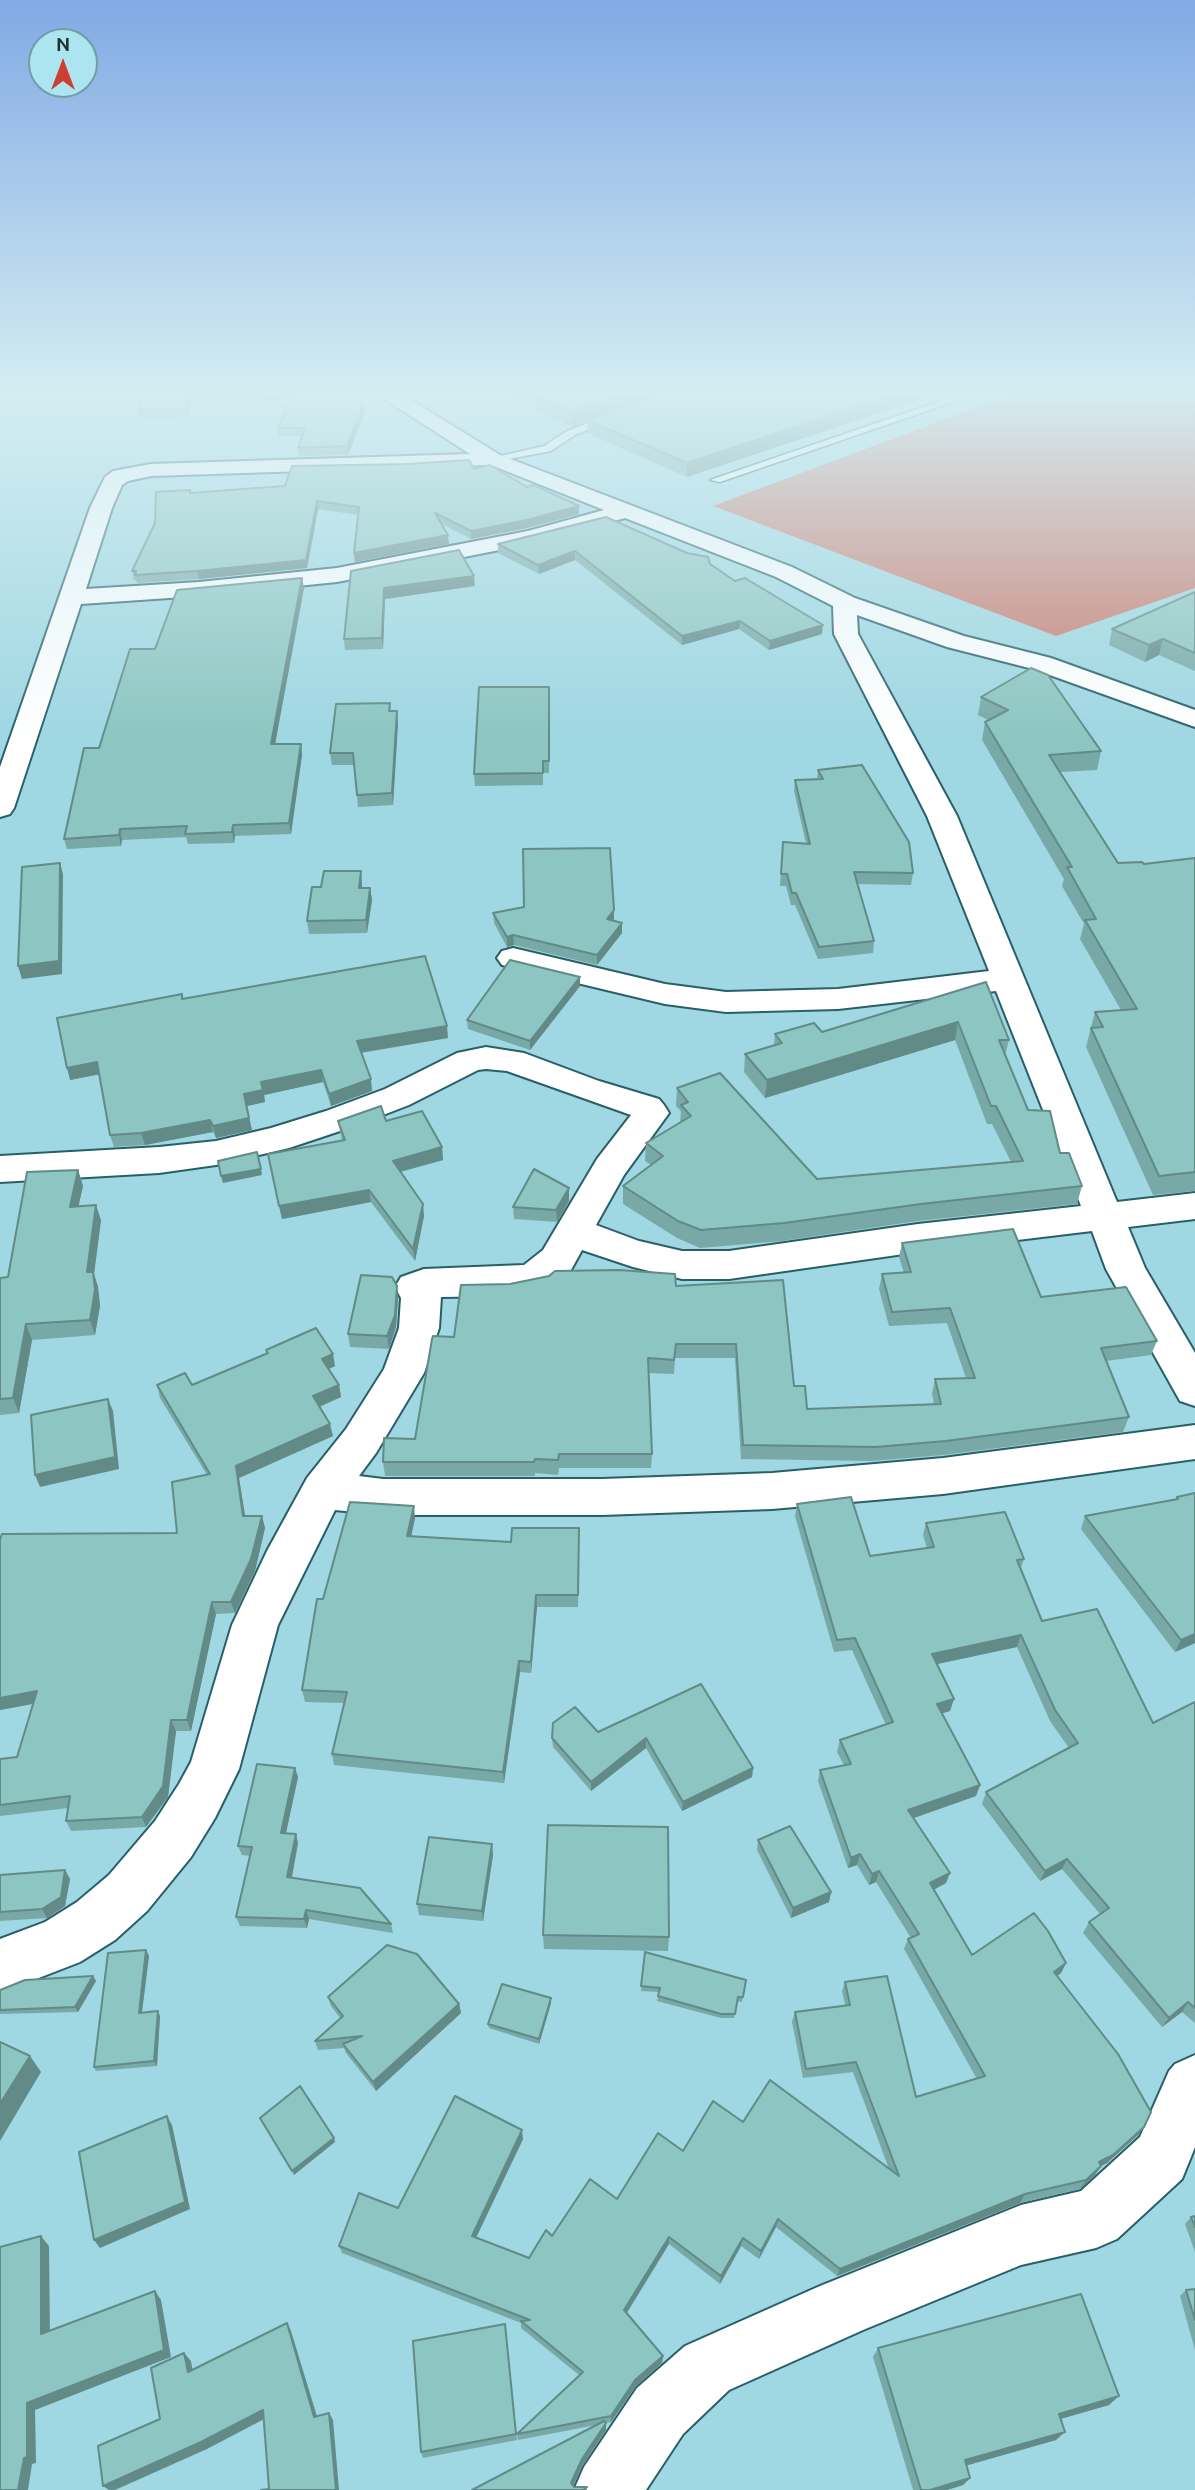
<!DOCTYPE html>
<style>
body{margin:0}
#map{position:relative;width:1195px;height:2490px;overflow:hidden;background:#9fd7e2;font-family:Ubuntu,sans-serif}
canvas{display:block}
.north{position:absolute;left:28px;top:28px;width:70px;height:70px;box-sizing:border-box;background:#ace5ef;border:2px solid #729da5;border-radius:50%;rotate:0deg;font-size:19px;font-weight:700;line-height:28px;text-align:center;color:#1a3135}
.north::after{content:'';display:block;margin:auto;width:24px;height:32px;background:#cd402f;clip-path:polygon(50% 0,100% 100%,50% 72%,0 100%)}
</style>
<div id="map">
<canvas width="1195" height="2490"></canvas>
<div class="north">N</div>
</div>
<script>
const ctx = document.querySelector('canvas').getContext('2d');
ctx.lineJoin = 'round';
function fill(path, color) {
  ctx.fillStyle = color;
  ctx.fill(path, 'evenodd');
}
function poly(rows) {
  const path = new Path2D();
  for (const r of rows) {
    path.moveTo(r[0], r[1]);
    for (let i = 2; i < r.length; i += 2) path.lineTo(r[i], r[i + 1]);
  }
  return path;
}
function trace(path, color, width, dash) {
  ctx.strokeStyle = color;
  ctx.lineWidth = width;
  ctx.lineCap = dash ? 'butt' : 'round';
  ctx.setLineDash(dash || []);
  ctx.stroke(path);
}
fill(poly([
 [1021,391,1195,391,1195,588,1056,636,713,506]
]), '#cb7b6e');
const service = poly([
 [970,391,985,391,720,482,710,480,970,391],
 [612,414,618,417,616,419,575,435,551,451,493,462,487,459,544,446,567,431,612,414]
]);
const minor = poly([
 [372,391,396,391,500,455,792,567,855,598,964,636,1051,658,1195,710,1195,727,1033,669,947,647,857,615,858,634,957,816,1117,1202,1195,1193,1195,1219,1128,1227,1145,1268,1195,1353,1195,1406,1180,1401,1106,1269,1092,1231,918,1252,729,1279,682,1279,633,1267,582,1250,571,1270,549,1288,510,1296,441,1297,439,1328,424,1373,376,1453,359,1476,383,1479,602,1479,772,1473,943,1458,1195,1425,1195,1459,943,1494,772,1509,602,1515,383,1515,335,1510,278,1625,239,1769,215,1818,191,1857,147,1911,115,1940,80,1962,0,1993,0,1939,45,1922,77,1902,109,1875,155,1821,179,1784,191,1762,232,1625,267,1551,307,1478,346,1429,384,1369,399,1328,401,1298,395,1287,401,1277,424,1269,524,1265,543,1250,597,1159,631,1115,507,1071,486,1069,478,1070,409,1105,352,1127,289,1148,216,1165,159,1173,0,1182,0,1156,159,1147,216,1141,271,1128,326,1111,385,1089,457,1053,486,1047,524,1053,599,1081,659,1099,664,1105,669,1113,624,1175,596,1225,639,1241,682,1251,729,1251,918,1224,1081,1206,996,991,838,1009,726,1012,665,1004,502,965,497,958,502,951,513,948,665,984,726,992,838,989,989,971,927,816,834,634,833,606,776,577,625,518,530,544,337,582,199,596,81,604,14,808,10,814,0,817,0,767,90,508,105,477,113,471,151,464,470,454,372,391],
 [491,465,604,510,528,531,337,568,199,582,86,589,112,508,122,485,128,481,151,476,491,465],
 [1195,2055,1195,2147,1182,2179,1117,2239,1096,2248,1021,2265,863,2330,729,2390,683,2434,646,2490,574,2490,584,2467,637,2388,685,2346,820,2286,1021,2205,1081,2191,1140,2137,1169,2071,1175,2064,1195,2055]
]);
trace(service, '#285f68', 3);
trace(minor, '#285f68', 4);
fill(service, '#fff');
fill(minor, '#fff');
fill(poly([
 [141,391,350,391,346,392,364,404,365,412,348,455,299,456,298,448,302,436,279,436,278,428,291,398,262,402,196,402,191,404,187,417,140,418,138,410,140,406,138,398],
 [497,391,944,391,687,477,587,433,588,419,573,427,498,392],
 [474,469,527,487,579,514,527,528,471,539,442,524,449,544,355,562,354,553,358,515,318,509,307,568,199,579,137,583,136,580,134,580,132,571,155,523,191,493],
 [498,544,710,564,735,581,822,634,769,650,739,629,682,645,575,560,539,574,498,553],
 [351,571,475,586,385,599,383,649,345,650,344,639],
 [304,588,275,744,301,744,302,755,291,834,235,836,234,843,188,844,186,837,122,840,121,846,67,849,64,839,99,748,155,649],
 [1195,592,1195,671,1159,655,1145,662,1109,645,1112,629],
 [549,687,549,773,543,773,543,785,475,786,474,774],
 [981,697,1101,751,1097,770,1060,772,1118,863,1144,864,1195,858,1195,1191,1153,1195,1086,1047,1095,1012,1121,1010,1080,939,1084,924,1062,886,1064,879,982,740,985,722,988,720,978,715],
 [390,703,391,711,398,723,393,805,358,807,354,765,332,765,330,753],
 [818,770,913,873,911,885,857,884,874,941,873,953,818,959,795,905,791,905,786,886,780,886,783,842,806,843,794,791,795,780,817,779],
 [362,883,362,888,370,888,372,900,367,933,309,934,307,921,321,887],
 [493,913,614,920,622,923,622,933,597,965,514,945,507,947,494,923],
 [580,977,580,986,530,1050,468,1029,467,1020],
 [986,982,1009,1040,1005,1055,1028,1110,1060,1153,1082,1186,1077,1204,918,1221,782,1241,700,1248,677,1238,623,1204,623,1186,651,1165,645,1161,646,1143,680,1123,681,1111,676,1106,677,1088,817,1179,1011,1162,992,1124,987,1124,955,1040,765,1098,744,1072,745,1054,774,1045,775,1034,822,1032],
 [182,994,183,999,448,1038,361,1053,372,1091,331,1106,323,1082,264,1095,265,1102,247,1106,252,1130,216,1138,213,1132,145,1145,114,1147,110,1135,100,1074,70,1080],
 [338,1121,386,1121,442,1147,443,1160,401,1172,424,1216,415,1261,371,1202,282,1219,268,1154,342,1141],
 [78,1170,83,1186,78,1206,101,1220,94,1274,98,1287,100,1306,95,1335,32,1340,19,1413,0,1415,0,1278,8,1277],
 [569,1201,557,1222,514,1219,513,1207],
 [902,1243,1157,1341,1151,1355,1106,1361,1129,1417,1123,1432,943,1455,873,1461,741,1459,735,1358,675,1358,674,1374,648,1373,652,1454,651,1468,559,1468,558,1475,535,1473,535,1476,385,1476,383,1462,415,1439,454,1337,676,1286,794,1386,807,1409,934,1404,932,1394,935,1379,966,1378,947,1323,889,1326,879,1289,882,1274,904,1273,899,1257],
 [398,1299,396,1327,389,1349,350,1347,348,1334],
 [266,1350,335,1366,329,1369,339,1385,341,1397,320,1407,333,1436,239,1478,245,1516,262,1516,265,1528,255,1571,235,1613,216,1614,191,1731,176,1731,168,1797,146,1827,71,1831,66,1821,68,1808,0,1816,0,1759,17,1757,33,1704,0,1710,0,1539,177,1533,207,1475,160,1398,157,1385,192,1385,267,1354],
 [1195,1493,1195,1643,1175,1652,1081,1529,1085,1516,1175,1500,1177,1497],
 [797,1504,870,1556,927,1548,923,1535,926,1523,1024,1559,1021,1568,1042,1621,1153,1723,1195,1702,1195,2023,1182,2012,1162,2027,1083,1933,1089,1922,1100,1914,1062,1869,1040,1881,982,1804,986,1792,1069,1748,1050,1721,1017,1647,937,1664,950,1711,942,1713,980,1785,976,1796,914,1818,946,1883,933,1890,972,1955,1066,1963,1061,1973,1057,1976,1144,2127,1138,2135,1107,2163,1101,2166,1095,2175,1080,2189,1020,2203,837,2276,776,2227,759,2259,741,2246,720,2284,669,2244,627,2313,663,2356,662,2363,635,2387,611,2422,606,2423,606,2430,582,2466,573,2486,574,2487,587,2487,587,2490,472,2490,596,2425,518,2440,517,2434,579,2375,521,2328,521,2323,342,2253,339,2246,398,2208,523,2139,476,2238,529,2258,552,2236,617,2199,683,2151,743,2122,889,2169,853,2072,803,2078,792,2022,795,2012,845,2005,842,1991,845,1982,916,2097,977,2079,904,1949,908,1939,911,1938,876,1882,869,1885,857,1865,848,1868,818,1781,820,1770,844,1765,837,1752,840,1740,886,1725,852,1650,834,1652,795,1516],
 [415,1518,411,1536,511,1542,579,1528,578,1607,537,1607,531,1673,520,1672,504,1783,334,1765,332,1754,344,1703,305,1702,302,1690,323,1599],
 [701,1684,753,1768,752,1777,682,1811,646,1748,591,1791,553,1747,552,1738,598,1732],
 [295,1768,298,1777,286,1833,298,1843,292,1878,391,1924,393,1933,309,1919,307,1928,240,1926,236,1917,250,1856,242,1855,238,1846],
 [758,1840,831,1892,829,1902,791,1918,757,1850],
 [493,1855,483,1921,419,1915,417,1904],
 [65,1870,70,1879,65,1906,47,1918,0,1921,0,1875],
 [543,1935,669,1937,668,1951,544,1949],
 [146,1950,149,1956,142,2013,160,2016,157,2066,96,2071,94,2067],
 [645,1952,746,1980,742,2002,737,2001,734,2018,721,2018,657,2001,659,1992,641,1991],
 [93,1976,96,1981,78,2012,0,2014,0,2010],
 [328,1997,459,2004,461,2013,376,2091,346,2053,344,2048,318,2050,315,2041,341,2019,331,2006],
 [551,1998,551,2003,539,2044,489,2028,488,2024],
 [1195,2216,1195,2252,1185,2224,1191,2217],
 [1195,2289,1195,2350,1180,2296,1186,2290],
 [505,2324,517,2440,423,2458,421,2452],
 [878,2348,1109,2405,1060,2419,1056,2440,966,2465,970,2478,963,2485,947,2490,913,2490,873,2357]
]), '#78a9a6');
fill(poly([
 [286,391,295,391,296,398,262,402,260,394],
 [635,391,678,391,584,420,573,427,573,413,584,407],
 [905,391,944,391,687,477,687,463],
 [195,394,196,402,191,404,187,417,185,409,190,397],
 [364,404,365,412,348,455,347,446],
 [317,501,318,509,307,568,199,579,197,571],
 [579,506,579,514,527,528,471,539,471,531],
 [448,535,449,544,355,562,354,553],
 [575,551,575,560,539,574,538,565],
 [474,576,475,586,385,599,383,649,382,638,384,588],
 [302,578,304,588,273,755,271,744],
 [740,621,739,629,682,645,682,636],
 [823,625,822,634,769,650,770,641],
 [1163,639,1159,655,1145,662,1149,645],
 [397,711,398,723,393,805,392,793],
 [301,744,302,755,291,834,289,823],
 [233,825,235,836,234,843,232,832],
 [120,829,122,840,121,846,119,835],
 [60,863,63,874,62,974,22,979,18,966],
 [361,871,362,883,360,900,359,888],
 [370,888,372,900,367,933,366,920],
 [614,910,614,920,607,919],
 [622,923,622,933,597,965,597,955],
 [513,935,514,945,507,947,507,937],
 [580,977,580,986,530,1050,530,1041],
 [958,1022,955,1040,765,1098,767,1080],
 [447,1026,448,1038,358,1053,357,1041],
 [97,1062,101,1074,70,1080,67,1068],
 [321,1070,323,1082,264,1095,265,1102,247,1106,244,1094,261,1082],
 [371,1079,372,1091,331,1106,329,1094],
 [249,1118,252,1130,216,1138,213,1126],
 [210,1120,213,1132,145,1145,141,1133],
 [442,1147,443,1160,395,1173,393,1161],
 [261,1169,262,1175,223,1183,221,1176],
 [78,1170,83,1186,75,1222,70,1207],
 [569,1188,569,1201,557,1222,556,1210],
 [369,1190,371,1202,282,1219,279,1206],
 [423,1204,424,1216,415,1261,413,1249],
 [96,1205,101,1220,94,1274,98,1287,100,1306,95,1335,90,1320,87,1272],
 [397,1286,398,1299,396,1327,389,1349,387,1336],
 [26,1324,32,1340,19,1413,13,1398],
 [333,1354,335,1366,324,1371,322,1359],
 [339,1385,341,1397,315,1408,313,1396],
 [108,1399,113,1411,119,1469,40,1487,35,1475],
 [330,1424,333,1436,239,1478,247,1528,243,1516,236,1466],
 [414,1506,415,1518,409,1547,407,1536],
 [262,1516,265,1528,255,1571,235,1613,231,1602],
 [536,1595,537,1607,531,1673,531,1662],
 [212,1602,216,1614,191,1731,187,1720],
 [1195,1634,1195,1643,1175,1652,1181,1640],
 [1021,1635,1017,1647,928,1666,932,1654],
 [519,1661,520,1672,504,1783,503,1772],
 [37,1691,42,1702,0,1710,0,1698],
 [954,1699,950,1711,933,1716,937,1704],
 [171,1720,176,1731,168,1797,146,1827,142,1817],
 [646,1738,646,1748,591,1791,591,1782],
 [295,1768,298,1777,284,1842,281,1833],
 [753,1768,752,1777,682,1811,683,1802],
 [980,1785,976,1796,905,1821,908,1810],
 [296,1834,298,1843,290,1886,287,1877],
 [492,1844,493,1855,483,1921,482,1911],
 [860,1854,857,1865,848,1868,851,1858],
 [1067,1859,1062,1869,1040,1881,1045,1871],
 [65,1870,70,1879,65,1906,47,1918,42,1909],
 [879,1871,876,1882,869,1885,872,1874],
 [950,1873,946,1883,926,1894,930,1883],
 [831,1892,829,1902,791,1918,793,1908],
 [306,1910,309,1919,307,1928,304,1919],
 [146,1950,149,1956,141,2018,139,2013],
 [1066,1963,1061,1973,1049,1982,1054,1972],
 [93,1976,96,1981,78,2012,75,2007],
 [551,1998,551,2003,539,2044,539,2039],
 [1188,2002,1182,2012,1162,2027,1169,2018],
 [459,2004,461,2013,376,2091,373,2082],
 [158,2011,160,2016,157,2066,154,2061],
 [30,2056,41,2072,0,2141,0,2104],
 [167,2116,172,2125,190,2209,100,2248,94,2240],
 [1144,2127,1138,2135,1107,2163,1093,2170,1099,2162],
 [522,2130,523,2139,473,2244,472,2236],
 [334,2138,335,2142,294,2175,292,2171],
 [1101,2166,1095,2175,1080,2189,1086,2180],
 [1025,2194,1020,2203,837,2276,840,2269],
 [778,2219,776,2227,759,2259,761,2251],
 [41,2236,49,2246,50,2342,41,2334],
 [669,2237,669,2244,624,2317,624,2310],
 [743,2238,741,2246,720,2284,721,2276],
 [155,2291,161,2300,171,2357,35,2410,36,2463,32,2464,28,2490,18,2490,27,2403],
 [287,2323,291,2331,319,2423,314,2417],
 [184,2353,191,2361,194,2380,188,2372],
 [663,2356,662,2363,635,2387,611,2422,611,2416,635,2380],
 [1119,2396,1109,2405,1050,2422,1059,2414],
 [263,2410,268,2417,207,2449,115,2490,109,2490,103,2486],
 [329,2413,333,2420,339,2490,336,2490],
 [606,2423,606,2430,582,2466,572,2489,571,2483,582,2459],
 [1065,2432,1056,2440,958,2468,965,2460],
 [970,2478,963,2485,947,2490,930,2490]
]), '#628a87');
const building = poly([
 [141,391,286,391,260,394,195,394,190,397,185,409,138,410,143,398,138,398,141,391],
 [294,391,344,391,364,404,347,446,298,448,305,428,278,428,294,391],
 [524,391,635,391,584,407,573,413,524,391],
 [671,391,905,391,687,463,587,420,671,391],
 [469,460,474,469,490,465,527,487,534,485,579,506,527,520,471,531,435,513,448,535,354,553,359,507,317,501,306,560,197,571,135,575,136,571,132,571,155,523,156,492,190,490,190,493,285,486,292,466,407,464,469,460],
 [606,517,687,553,708,557,710,564,735,581,745,578,823,625,770,641,740,621,682,636,575,551,538,565,498,544,606,517],
 [459,550,474,576,384,588,382,638,344,639,351,571,459,550],
 [302,578,271,744,301,744,289,823,233,825,232,832,185,834,187,826,120,829,119,835,64,839,84,748,99,748,130,649,155,649,177,590,302,578],
 [1195,592,1195,653,1163,639,1149,645,1112,629,1195,592],
 [1031,668,1048,675,1101,751,1049,755,1118,863,1142,862,1144,864,1195,858,1195,1172,1159,1176,1091,1028,1103,1027,1095,1012,1137,1009,1085,920,1096,919,1067,867,1072,867,985,722,1008,710,981,697,1031,668],
 [479,687,549,687,549,761,543,761,543,773,474,774,479,687],
 [390,703,389,711,397,711,392,793,357,795,353,753,330,753,336,704,390,703],
 [862,765,909,842,913,873,854,872,874,941,819,947,796,893,792,893,787,874,781,874,783,842,810,844,795,780,823,779,818,770,862,765],
 [610,848,614,910,607,919,622,923,597,955,513,935,507,937,493,913,524,907,523,849,610,848],
 [60,863,59,961,18,966,22,867,60,863],
 [324,871,361,871,359,888,370,888,366,920,307,921,312,887,321,887,324,871],
 [425,956,447,1026,357,1041,371,1079,329,1094,321,1070,261,1082,263,1090,244,1094,249,1118,213,1126,210,1120,141,1133,110,1135,97,1062,67,1068,57,1018,182,994,182,999,425,956],
 [510,960,580,977,530,1041,467,1020,510,960],
 [986,982,1009,1040,999,1040,1028,1110,1050,1111,1060,1153,1069,1153,1082,1186,921,1204,784,1223,701,1230,678,1221,623,1186,663,1156,646,1143,691,1116,681,1105,688,1102,677,1088,720,1073,817,1179,1023,1161,996,1106,991,1106,958,1022,767,1080,745,1054,782,1043,775,1034,814,1023,822,1032,986,982],
 [381,1106,386,1121,422,1111,442,1147,393,1161,423,1204,413,1249,369,1190,279,1206,268,1154,345,1140,338,1121,381,1106],
 [257,1152,261,1169,221,1176,218,1161,257,1152],
 [534,1169,569,1188,556,1210,513,1207,534,1169],
 [78,1170,70,1207,96,1205,87,1272,93,1272,95,1290,90,1320,26,1324,13,1398,0,1399,0,1278,8,1277,27,1172,78,1170],
 [1013,1229,1041,1297,1126,1287,1157,1341,1101,1348,1129,1417,946,1441,876,1447,743,1445,736,1344,676,1344,674,1360,648,1358,652,1454,559,1454,558,1460,535,1459,534,1462,383,1462,384,1438,415,1439,432,1339,433,1336,454,1337,461,1285,510,1284,549,1276,555,1271,619,1270,675,1274,676,1286,783,1280,794,1386,805,1386,807,1409,941,1404,935,1379,975,1378,950,1308,892,1312,882,1274,911,1272,902,1243,1013,1229],
 [361,1275,392,1277,397,1286,395,1315,387,1336,348,1334,361,1275],
 [316,1328,333,1354,322,1359,339,1385,313,1396,330,1424,236,1466,243,1516,262,1516,251,1559,231,1602,212,1602,187,1720,171,1720,163,1786,142,1817,66,1821,70,1796,0,1805,0,1759,17,1757,37,1691,0,1698,0,1539,2,1534,177,1533,172,1482,210,1474,157,1385,185,1373,192,1385,268,1353,266,1350,316,1328],
 [108,1399,115,1457,35,1475,31,1415,108,1399],
 [1195,1493,1195,1634,1181,1640,1085,1516,1178,1499,1177,1497,1195,1493],
 [851,1497,870,1556,934,1547,926,1523,1005,1512,1024,1559,1017,1560,1042,1621,1097,1609,1153,1723,1195,1702,1195,2008,1188,2002,1169,2018,1089,1922,1109,1908,1067,1859,1045,1871,986,1792,1078,1743,1055,1710,1021,1635,932,1654,954,1699,937,1704,980,1785,908,1810,950,1873,930,1883,972,1955,1034,1913,1048,1931,1066,1963,1054,1972,1118,2054,1151,2112,1144,2127,1113,2155,1099,2162,1101,2166,1086,2180,1025,2194,840,2269,778,2219,761,2251,743,2238,721,2276,669,2237,624,2310,663,2356,635,2380,611,2416,517,2434,583,2372,521,2321,530,2320,339,2246,359,2193,398,2208,455,2096,522,2130,472,2236,529,2258,546,2230,552,2236,590,2179,617,2199,658,2133,683,2151,713,2101,743,2122,770,2080,899,2176,856,2062,806,2069,795,2012,850,2005,845,1982,887,1976,916,2097,985,2076,908,1939,919,1934,879,1871,872,1874,860,1854,851,1858,820,1770,851,1764,840,1740,893,1722,855,1638,837,1640,797,1504,851,1497],
 [350,1502,414,1506,407,1536,511,1542,512,1528,579,1528,578,1595,536,1595,531,1662,519,1661,503,1772,332,1754,347,1692,302,1690,317,1599,323,1599,350,1502],
 [701,1684,753,1768,683,1802,646,1738,591,1782,552,1738,553,1723,575,1707,598,1732,701,1684],
 [257,1764,295,1768,281,1833,296,1834,287,1877,360,1888,391,1924,306,1910,304,1919,236,1917,252,1847,238,1846,257,1764],
 [548,1825,668,1827,669,1937,543,1935,548,1825],
 [790,1826,831,1892,793,1908,758,1840,790,1826],
 [429,1837,492,1844,482,1911,417,1904,429,1837],
 [65,1870,61,1897,42,1909,0,1912,0,1875,65,1870],
 [387,1945,417,1954,459,2004,373,2082,343,2044,362,2036,315,2041,343,2016,328,1997,387,1945],
 [146,1950,139,2013,158,2011,154,2061,94,2067,108,1953,146,1950],
 [645,1952,746,1980,743,1997,738,1997,735,2014,721,2014,658,1996,660,1988,641,1986,645,1952],
 [93,1976,75,2007,0,2010,0,1990,25,1980,93,1976],
 [502,1984,551,1998,539,2039,488,2024,502,1984],
 [0,2042,30,2056,0,2104,0,2042],
 [300,2086,334,2138,292,2171,260,2118,300,2086],
 [167,2116,185,2202,94,2240,79,2152,167,2116],
 [1195,2216,1195,2227,1191,2217,1195,2216],
 [41,2236,41,2334,155,2291,164,2350,27,2403,27,2457,24,2458,18,2490,0,2490,0,2247,41,2236],
 [1195,2289,1195,2320,1186,2290,1195,2289],
 [1081,2294,1119,2396,1059,2414,1065,2432,965,2460,970,2478,930,2490,921,2490,878,2348,1081,2294],
 [287,2323,314,2417,329,2413,336,2490,261,2490,269,2489,263,2410,201,2442,103,2486,98,2446,160,2419,151,2368,184,2353,188,2372,287,2323],
 [505,2324,516,2434,421,2452,413,2341,505,2324],
 [604,2421,606,2423,582,2459,571,2483,574,2487,587,2487,583,2490,472,2490,604,2421]
]);
fill(building, '#8cc5c1');
trace(building, '#628a87', 2);
const sky = ctx.createLinearGradient(0, 0, 0, 740);
sky.addColorStop(0, '#81aae4');
sky.addColorStop(0.53, '#d4edf2');
sky.addColorStop(1, '#d4edf200');
ctx.fillStyle = sky;
ctx.fillRect(0, 0, 1195, 740);
</script>
